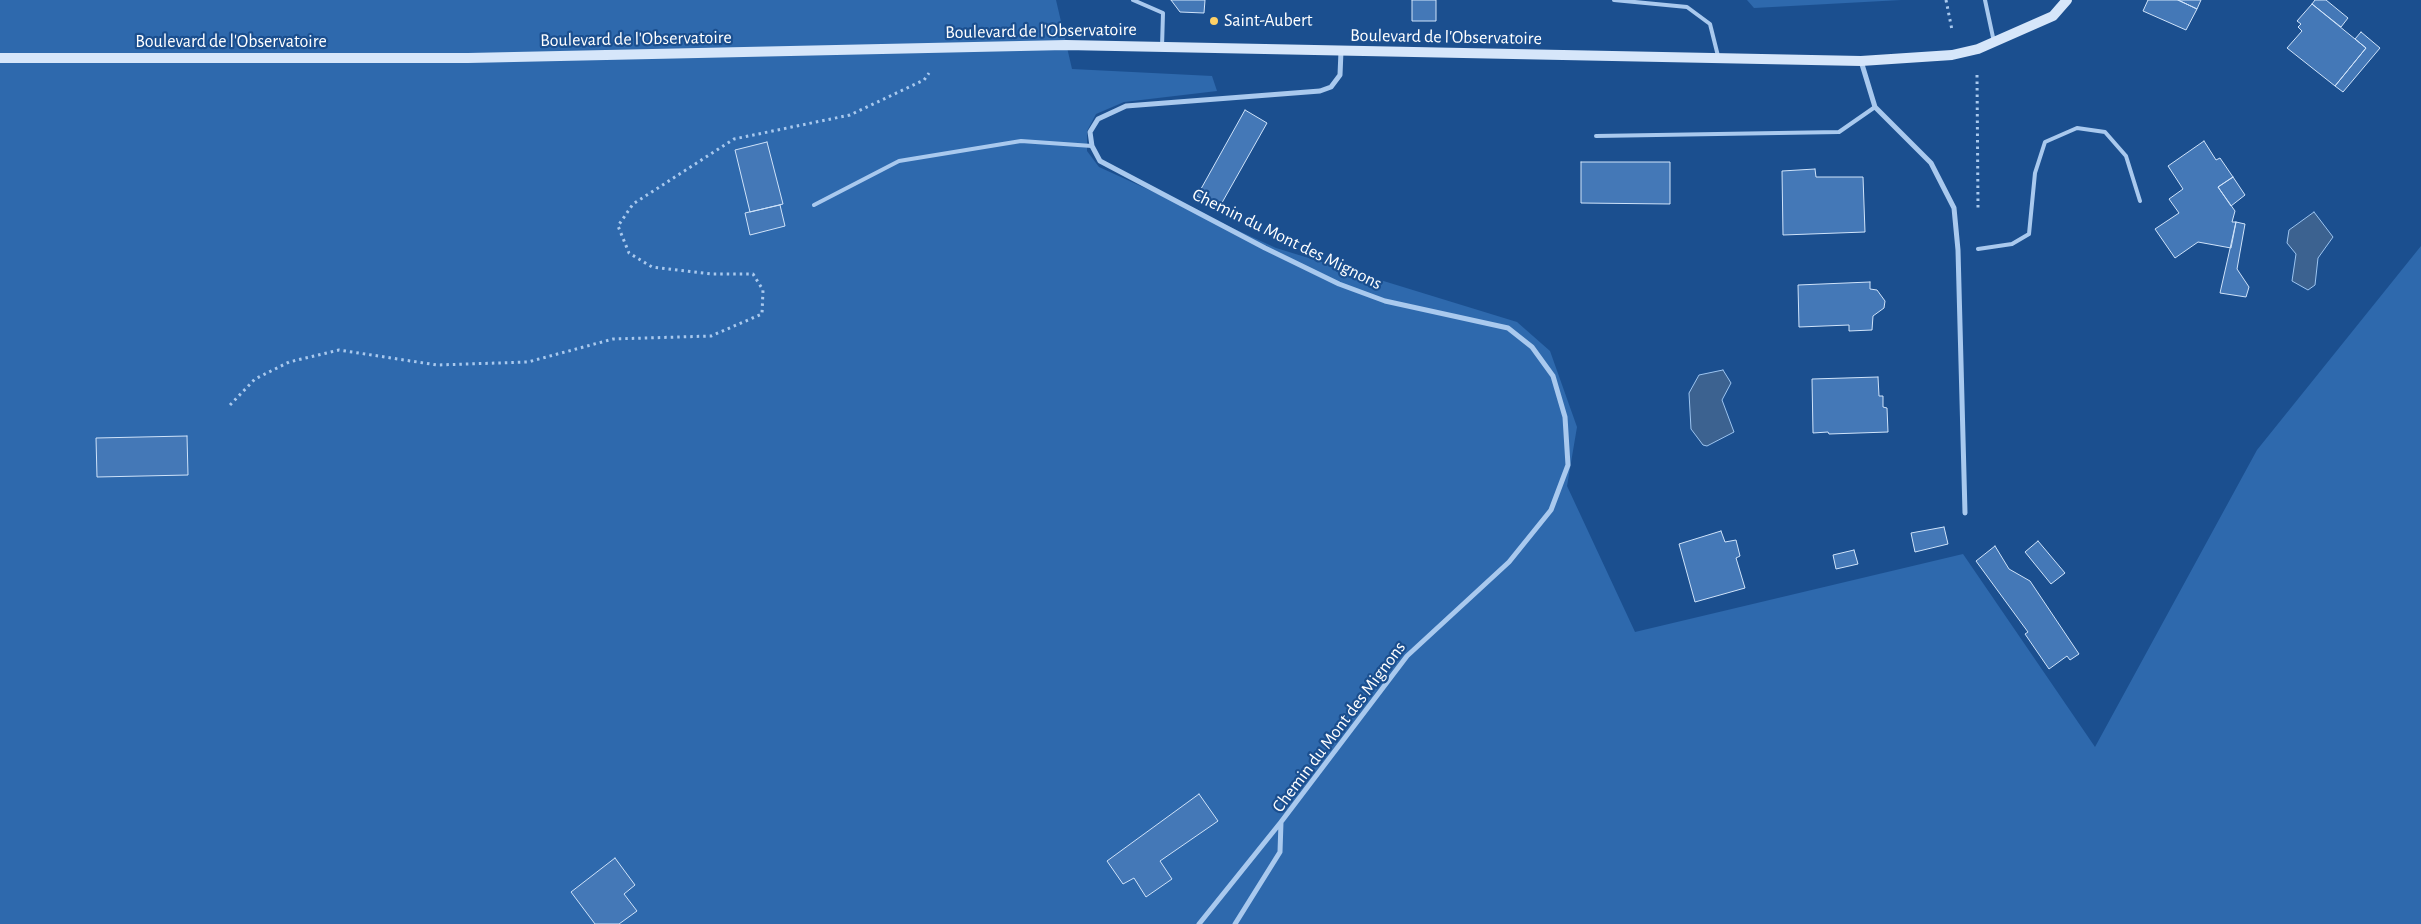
<!DOCTYPE html>
<style>
body{margin:0}
canvas{display:block;background:#1b4f8f}
</style>
<canvas width="2421" height="924"></canvas>
<script>
const ctx = document.querySelector('canvas').getContext('2d');
ctx.lineJoin = 'round';
function fill(path, color) {
  ctx.fillStyle = color;
  ctx.fill(path, 'evenodd');
}
function poly(rows) {
  const path = new Path2D();
  for (const r of rows) {
    path.moveTo(r[0], r[1]);
    for (let i = 2; i < r.length; i += 2) path.lineTo(r[i], r[i + 1]);
  }
  return path;
}
function trace(path, color, width, dash) {
  ctx.strokeStyle = color;
  ctx.lineWidth = width;
  ctx.lineCap = dash ? 'butt' : 'round';
  ctx.setLineDash(dash || []);
  ctx.stroke(path);
}
function drawText(font, color, halo, rows, align = 'center') {
  ctx.font = font + ' "Alegreya Sans",sans-serif';
  ctx.lineWidth = 4.5;
  ctx.setLineDash([]);
  ctx.textBaseline = 'middle';
  ctx.strokeStyle = halo;
  ctx.fillStyle = color;
  for (const [text, x, y, turn = 0] of rows) {
    ctx.save();
    ctx.translate(x, y);
    ctx.rotate((+turn || 0) * Math.PI / 180);
    ctx.textAlign = isNaN(turn) ? turn : align;
    if (halo) ctx.strokeText(text, 0, 0);
    ctx.fillText(text, 0, 0);
    ctx.restore();
  }
}
fill(poly([
 [0,0,1056,0,1072,69,1212,76,1217,91,1124,102,1096,114,1087,131,1087,151,1099,167,1276,248,1517,322,1550,351,1577,427,1567,486,1635,632,1963,554,2095,747,2257,450,2421,246,2421,924,0,924],
 [1747,0,1901,0,1754,8]
]), '#2e69ad');
const water = poly([
 [2314,212,2333,237,2318,258,2315,285,2308,290,2292,281,2296,254,2287,243,2289,230,2314,212],
 [1723,370,1731,383,1722,400,1734,432,1707,446,1703,445,1691,429,1689,393,1699,375,1723,370]
]);
fill(water, '#3c6290');
trace(water, '#9cc4f0', 1);
const building = poly([
 [1171,0,1205,0,1204,13,1180,12,1171,0],
 [1412,0,1436,0,1436,21,1412,21,1412,0],
 [2148,0,2178,0,2197,9,2186,30,2143,11,2148,0],
 [2178,0,2201,0,2197,9,2178,0],
 [2315,0,2326,0,2348,18,2341,27,2312,4,2315,0],
 [2312,4,2366,48,2335,86,2287,48,2302,31,2298,27,2301,24,2297,21,2312,4],
 [2361,32,2380,48,2343,92,2335,86,2366,48,2355,39,2361,32],
 [1245,110,1267,123,1219,208,1197,196,1245,110],
 [2204,141,2216,160,2220,158,2233,177,2218,187,2235,211,2232,222,2236,222,2231,248,2198,242,2175,258,2155,229,2179,213,2169,199,2183,189,2168,166,2204,141],
 [767,142,783,204,750,212,735,150,767,142],
 [1581,162,1670,162,1670,204,1581,203,1581,162],
 [1815,169,1816,177,1863,177,1865,232,1783,235,1782,171,1815,169],
 [2233,177,2245,195,2231,206,2218,187,2233,177],
 [780,205,785,226,750,235,745,213,780,205],
 [2236,222,2245,224,2237,269,2249,287,2246,297,2220,293,2236,222],
 [1870,282,1870,289,1877,290,1885,301,1884,308,1873,316,1872,330,1849,331,1849,325,1799,327,1798,285,1870,282],
 [1878,377,1879,396,1883,396,1883,407,1887,408,1888,432,1829,434,1828,432,1813,433,1812,379,1878,377],
 [187,436,188,475,97,477,96,438,187,436],
 [1944,527,1948,544,1915,552,1911,533,1944,527],
 [1721,531,1725,542,1736,540,1740,556,1736,558,1745,588,1695,602,1679,544,1721,531],
 [2038,541,2065,573,2051,584,2025,552,2038,541],
 [1995,546,2009,569,2030,581,2079,654,2070,660,2067,656,2049,669,2025,634,2028,632,1976,561,1995,546],
 [1854,550,1858,564,1836,569,1833,555,1854,550],
 [1199,794,1218,821,1160,861,1172,879,1146,897,1134,878,1123,884,1107,861,1199,794],
 [615,858,635,885,624,894,637,911,619,924,595,924,571,892,615,858]
]);
fill(building, '#4478b7');
trace(building, '#cfe3fa', 1);
trace(poly([
 [1946,0,1952,30],
 [1977,75,1978,208],
 [230,405,255,379,289,362,339,350,437,365,528,362,613,339,711,336,762,314,763,290,753,274,712,274,652,267,629,253,618,226,633,204,734,139,850,115,924,80,929,73]
]), '#a9c9ee', 3, [2.5, 4]);
trace(poly([
 [1133,0,1163,13,1162,47],
 [1614,0,1687,7,1710,24,1718,56],
 [1985,0,1994,42],
 [1596,136,1839,132,1875,107],
 [814,205,899,161,1021,141,1092,146],
 [1978,249,2012,244,2029,234,2035,173,2045,142,2077,128,2105,132,2126,156,2140,201]
]), '#a9c9ee', 4);
trace(poly([
 [1861,61,1875,107,1931,163,1954,208,1958,250,1965,513],
 [1199,924,1281,822],
 [1235,924,1280,852,1281,822,1407,656,1509,562,1551,510,1568,465,1565,417,1553,376,1532,347,1508,328,1385,301,1339,284,1265,248,1100,161,1092,146,1090,132,1098,119,1126,106,1320,91,1331,87,1340,75,1341,51]
]), '#a9c9ee', 5);
trace(poly([
 [0,58,468,58,1066,45,1861,61,1952,55,1978,49,2053,16,2067,0]
]), '#d6e6fa', 10);
for (const [x, y, r, color] of [
 [1214,21,5,"#ffd166"]
]) {
  const dot = new Path2D();
  dot.arc(x, y, r, 0, 2 * Math.PI);
  ctx.fillStyle = color;
  ctx.fill(dot);
  trace(dot, '#1b4f8f', 2);
}
drawText('18px', '#fff', '#1b4f8f', [
 ["Saint-Aubert",1224,21]
], 'left');
drawText('18px', '#fff', '#1b4f8f', [
 ["Boulevard de l'Observatoire",1041,31,-1],
 ["Boulevard de l'Observatoire",1446,37,1],
 ["Boulevard de l'Observatoire",636,39,-1],
 ["Boulevard de l'Observatoire",231,42],
 ["Chemin du Mont des Mignons",1287,239,26],
 ["Chemin du Mont des Mignons",1339,727,-53]
]);
</script>
